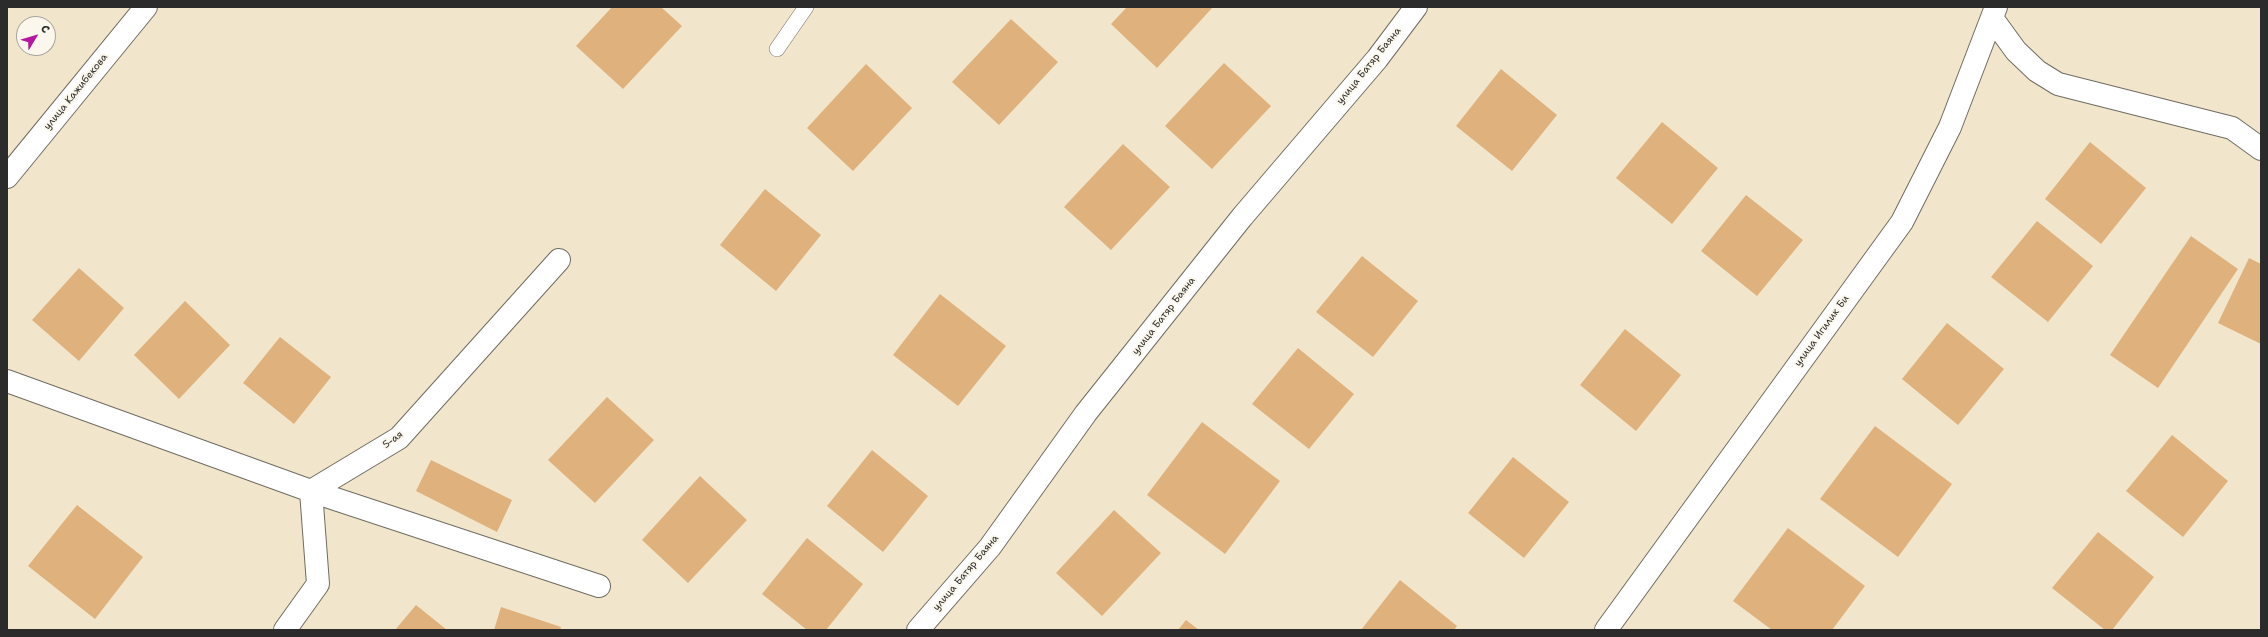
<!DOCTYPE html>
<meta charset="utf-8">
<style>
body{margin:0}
#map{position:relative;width:2268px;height:637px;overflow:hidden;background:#f1e6cb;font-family:"Shantell Sans",sans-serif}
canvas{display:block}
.frame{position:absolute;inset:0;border:8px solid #2b2b2b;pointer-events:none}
.north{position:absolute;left:16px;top:16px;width:40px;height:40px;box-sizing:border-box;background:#fbf7ec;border:1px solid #a8a59f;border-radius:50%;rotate:52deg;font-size:11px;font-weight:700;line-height:16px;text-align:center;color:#2b2b2b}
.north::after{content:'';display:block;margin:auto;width:14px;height:18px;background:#b5179e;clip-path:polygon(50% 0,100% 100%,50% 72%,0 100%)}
</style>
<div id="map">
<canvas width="2268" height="637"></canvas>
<div class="frame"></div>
<div class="north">С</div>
</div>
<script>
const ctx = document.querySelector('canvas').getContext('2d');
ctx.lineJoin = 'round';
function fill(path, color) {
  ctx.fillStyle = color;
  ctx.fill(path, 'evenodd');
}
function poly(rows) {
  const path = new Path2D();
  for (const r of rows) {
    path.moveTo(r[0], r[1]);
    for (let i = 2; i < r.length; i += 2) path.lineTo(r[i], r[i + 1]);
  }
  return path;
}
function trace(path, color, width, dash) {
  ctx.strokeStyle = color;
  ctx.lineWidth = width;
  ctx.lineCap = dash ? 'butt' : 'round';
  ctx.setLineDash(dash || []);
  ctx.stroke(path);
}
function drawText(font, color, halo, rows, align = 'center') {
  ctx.font = font + ' "Shantell Sans",sans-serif';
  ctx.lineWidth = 4;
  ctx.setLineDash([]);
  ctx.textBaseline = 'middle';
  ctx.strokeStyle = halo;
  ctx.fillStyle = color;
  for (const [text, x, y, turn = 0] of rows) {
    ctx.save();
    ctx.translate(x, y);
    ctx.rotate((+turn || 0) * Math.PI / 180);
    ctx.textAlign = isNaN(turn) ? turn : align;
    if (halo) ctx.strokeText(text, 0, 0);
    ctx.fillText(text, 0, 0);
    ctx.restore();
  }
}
fill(poly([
 [612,7,661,7,682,26,623,89,576,46],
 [1127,7,1213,7,1157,68,1111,24],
 [1011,19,1058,62,999,125,952,82],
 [1224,63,1271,106,1212,169,1165,126],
 [866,64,912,108,853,171,807,128],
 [1501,69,1557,115,1512,171,1456,126],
 [1662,122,1718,168,1672,224,1616,178],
 [2090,142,2146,188,2101,244,2045,199],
 [1123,144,1170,187,1111,250,1064,207],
 [765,189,821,235,776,291,720,245],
 [1746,195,1803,240,1757,296,1701,251],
 [2037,221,2093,266,2048,322,1991,277],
 [2191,236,2238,269,2158,388,2110,355],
 [1362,256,1418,301,1373,357,1316,312],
 [2249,258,2261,264,2261,344,2218,323],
 [79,268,124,308,79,361,32,320],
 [940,294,1006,346,958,406,893,355],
 [185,301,230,345,179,399,134,355],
 [1947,323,2004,369,1958,425,1902,379],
 [1625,329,1681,375,1636,431,1580,385],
 [280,337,331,377,294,424,243,383],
 [1298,348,1354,394,1309,449,1252,404],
 [607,397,654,440,595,503,548,460],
 [1202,422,1280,481,1225,554,1147,495],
 [1875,426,1952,484,1898,557,1820,499],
 [2172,435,2228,481,2183,537,2126,491],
 [872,450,928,496,883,552,827,506],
 [1513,457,1569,502,1524,558,1468,513],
 [431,460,512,500,497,532,416,491],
 [700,476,747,520,688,583,642,540],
 [77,505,143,557,95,619,28,566],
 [1114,510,1161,553,1102,616,1056,573],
 [1788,528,1865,586,1832,630,1772,630,1733,601],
 [2098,532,2154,577,2112,630,2105,630,2052,588],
 [807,538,863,584,826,630,807,630,762,594],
 [1400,580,1457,626,1454,630,1361,630],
 [416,605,447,630,395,630],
 [501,607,561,627,560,630,494,630],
 [1186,620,1199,630,1178,630]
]), '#dfb17d');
const service = poly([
 [777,49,806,7]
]);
const minor = poly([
 [1992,18,2016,51,2037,71,2058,84,2232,128,2261,149],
 [7,177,146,7],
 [7,381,311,491,599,586],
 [285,630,318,584,311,491,399,438,559,260],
 [918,630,990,547,1086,413,1242,217,1377,59,1416,7],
 [1606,630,1902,222,1950,127,1996,7]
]);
trace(service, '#706c63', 16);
trace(minor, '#706c63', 24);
trace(service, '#fff', 15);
trace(minor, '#fff', 22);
drawText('10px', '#2b2b2b', '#fbf7ec', [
 ["улица Батяр Баяна",1369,66,-51],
 ["улица Кажибекова",76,92,-51],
 ["улица Батяр Баяна",1164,316,-52],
 ["улица Игилик Би",1822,331,-54],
 ["5-ая",393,440,-36],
 ["улица Батяр Баяна",966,573,-50]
]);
</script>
